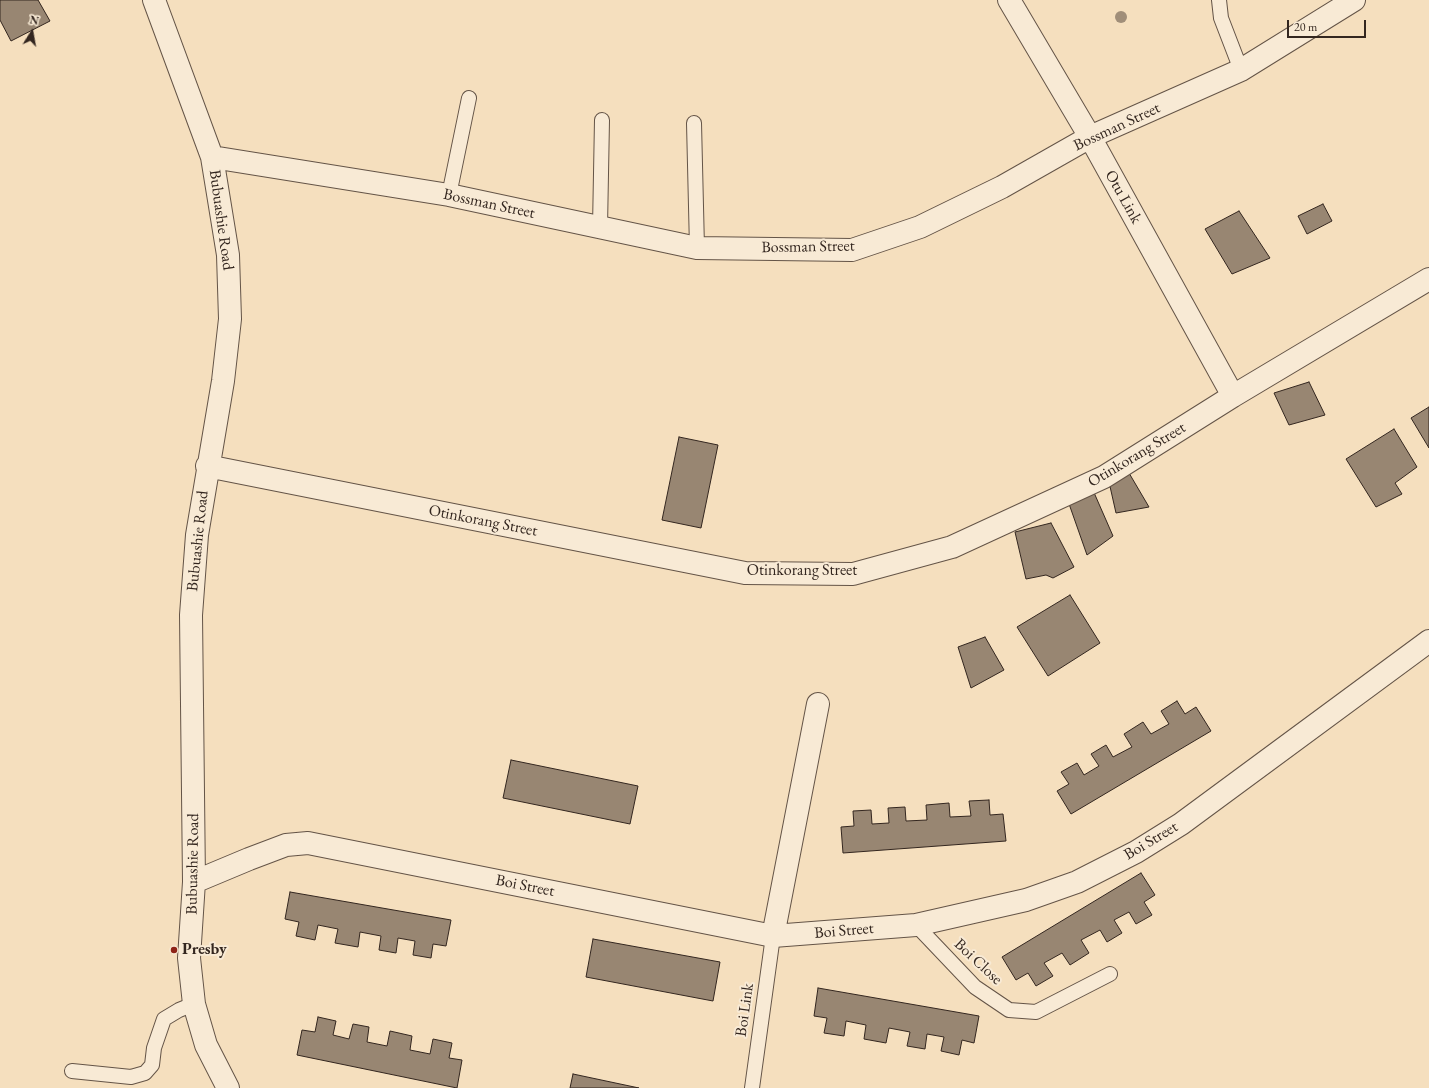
<!DOCTYPE html>
<style>
body{margin:0}
#map{position:relative;width:1429px;height:1088px;overflow:hidden;background:#f5dfbe;font-family:"EB Garamond",serif}
canvas{display:block}
.north{position:absolute;left:12px;top:12px;width:40px;height:40px;-webkit-text-stroke:3px #f8ead5;paint-order:stroke;rotate:11deg;font-size:11px;font-weight:700;line-height:16px;text-align:center;color:#33261f}
.north::after{content:'';display:block;margin:auto;width:14px;height:18px;background:#33261f;clip-path:polygon(50% 0,100% 100%,50% 72%,0 100%)}
.scale{position:absolute;left:1287px;top:20px;width:79px;height:18px;box-sizing:border-box;border:2px solid #33261f;border-top:0;padding-left:5px;font-size:12px;line-height:14px;white-space:nowrap;color:#33261f;-webkit-text-stroke:3px #f8ead5;paint-order:stroke}
</style>
<div id="map">
<canvas width="1429" height="1088"></canvas>
<div class="north">N</div>
<div class="scale">20 m</div>
</div>
<script>
const ctx = document.querySelector('canvas').getContext('2d');
ctx.lineJoin = 'round';
function fill(path, color) {
  ctx.fillStyle = color;
  ctx.fill(path, 'evenodd');
}
function poly(rows) {
  const path = new Path2D();
  for (const r of rows) {
    path.moveTo(r[0], r[1]);
    for (let i = 2; i < r.length; i += 2) path.lineTo(r[i], r[i + 1]);
  }
  return path;
}
function trace(path, color, width, dash) {
  ctx.strokeStyle = color;
  ctx.lineWidth = width;
  ctx.lineCap = dash ? 'butt' : 'round';
  ctx.setLineDash(dash || []);
  ctx.stroke(path);
}
function drawText(font, color, halo, rows, align = 'center') {
  ctx.font = font + ' "EB Garamond",serif';
  ctx.lineWidth = 4;
  ctx.setLineDash([]);
  ctx.textBaseline = 'middle';
  ctx.strokeStyle = halo;
  ctx.fillStyle = color;
  for (const [text, x, y, turn = 0] of rows) {
    ctx.save();
    ctx.translate(x, y);
    ctx.rotate((+turn || 0) * Math.PI / 180);
    ctx.textAlign = isNaN(turn) ? turn : align;
    if (halo) ctx.strokeText(text, 0, 0);
    ctx.fillText(text, 0, 0);
    ctx.restore();
  }
}
const building = poly([
 [0,0,38,0,50,21,11,41,0,20,0,0],
 [1323,204,1332,221,1307,234,1298,216,1323,204],
 [1239,211,1270,258,1232,274,1205,229,1239,211],
 [1309,382,1325,415,1289,425,1274,393,1309,382],
 [1429,407,1429,448,1411,418,1429,407],
 [1394,429,1417,467,1395,483,1402,494,1376,507,1346,459,1394,429],
 [679,437,718,445,701,528,662,520,679,437],
 [1129,473,1149,507,1116,513,1109,482,1129,473],
 [1092,488,1113,536,1087,555,1068,501,1092,488],
 [1051,523,1074,567,1053,578,1046,575,1026,579,1015,532,1051,523],
 [1070,595,1100,643,1048,676,1017,627,1070,595],
 [985,637,1004,670,971,688,958,647,985,637],
 [1177,701,1185,714,1196,707,1211,731,1071,814,1057,791,1069,784,1061,772,1077,763,1084,775,1099,766,1091,754,1106,745,1113,757,1132,747,1124,734,1143,722,1151,734,1169,724,1161,711,1177,701],
 [511,760,638,786,630,824,503,798,511,760],
 [989,800,990,815,1003,814,1006,841,843,853,841,827,854,826,853,811,871,810,872,824,889,823,888,808,905,807,906,821,927,820,926,805,949,803,950,817,971,816,969,801,989,800],
 [1141,873,1155,895,1144,902,1152,915,1136,924,1129,912,1114,920,1122,933,1107,942,1100,930,1081,940,1089,953,1070,965,1062,953,1044,963,1053,976,1036,986,1028,973,1016,980,1002,957,1141,873],
 [290,892,451,920,446,946,433,944,431,958,413,955,415,941,398,938,396,953,379,950,381,936,360,932,358,947,335,943,338,929,318,925,315,940,296,936,299,922,285,919,290,892],
 [593,939,720,962,713,1001,586,977,593,939],
 [818,988,979,1016,974,1043,962,1040,959,1055,941,1051,944,1037,927,1034,925,1049,907,1046,910,1032,889,1028,886,1043,864,1039,866,1025,846,1021,844,1036,824,1033,827,1018,814,1016,818,988],
 [318,1017,336,1021,333,1035,349,1039,353,1024,369,1027,367,1042,387,1046,390,1031,412,1036,410,1050,430,1054,433,1039,452,1043,449,1058,462,1060,457,1088,297,1055,302,1030,315,1032,318,1017],
 [573,1074,639,1088,570,1088,573,1074]
]);
fill(building, '#988672');
trace(building, '#33261f', 1);
const lane = poly([
 [1219,0,1221,18,1241,70],
 [694,123,697,248],
 [449,195,469,98],
 [600,227,602,120],
 [916,925,975,987,1009,1010,1036,1012,1110,974],
 [72,1071,131,1077,145,1073,152,1065,154,1048,164,1019,179,1010,194,1004],
 [752,1088,773,936]
]);
const street = poly([
 [154,0,212,157,228,255,230,319,223,381,197,535,191,615,194,882,189,958,194,1004,206,1045,228,1088],
 [1009,0,1090,137,1233,396],
 [212,157,449,195,697,248,852,250,920,227,1002,187,1090,137,1241,70,1354,0],
 [207,466,745,573,853,574,952,547,1104,477,1233,396,1429,279],
 [194,882,249,859,286,845,308,843,773,936,916,925,1026,900,1077,882,1136,852,1181,824,1429,641],
 [773,936,818,704]
]);
trace(lane, '#645447', 16);
trace(street, '#645447', 24);
trace(lane, '#f8ead5', 14);
trace(street, '#f8ead5', 22);
ctx.fillStyle = '#a08e79';
for (const [x, y] of [
 [1121,17]
]) {
  ctx.beginPath();
  ctx.arc(x, y, 6, 0, 2 * Math.PI);
  ctx.fill();
}
for (const [x, y, r, color] of [
 [174,950,4,"#8f2418"]
]) {
  const dot = new Path2D();
  dot.arc(x, y, r, 0, 2 * Math.PI);
  ctx.fillStyle = color;
  ctx.fill(dot);
  trace(dot, '#f8ead5', 1.5);
}
drawText('16px', '#33261f', '#f8ead5', [
 ["Bossman Street",1117,127,-25],
 ["Otu Link",1123,197,61],
 ["Bossman Street",489,204,12],
 ["Bubuashie Road",221,220,82],
 ["Bossman Street",808,247,-1],
 ["Otinkorang Street",1137,455,-31],
 ["Otinkorang Street",483,521,11],
 ["Bubuashie Road",198,541,-84],
 ["Otinkorang Street",802,571],
 ["Boi Street",1151,841,-31],
 ["Bubuashie Road",193,864,-89],
 ["Boi Street",525,886,11],
 ["Boi Street",844,931,-5],
 ["Boi Close",978,962,43],
 ["Boi Link",745,1010,-82]
]);
drawText('bold 16px', '#33261f', '#f8ead5', [
 ["Presby",182,950]
], 'left');
</script>
